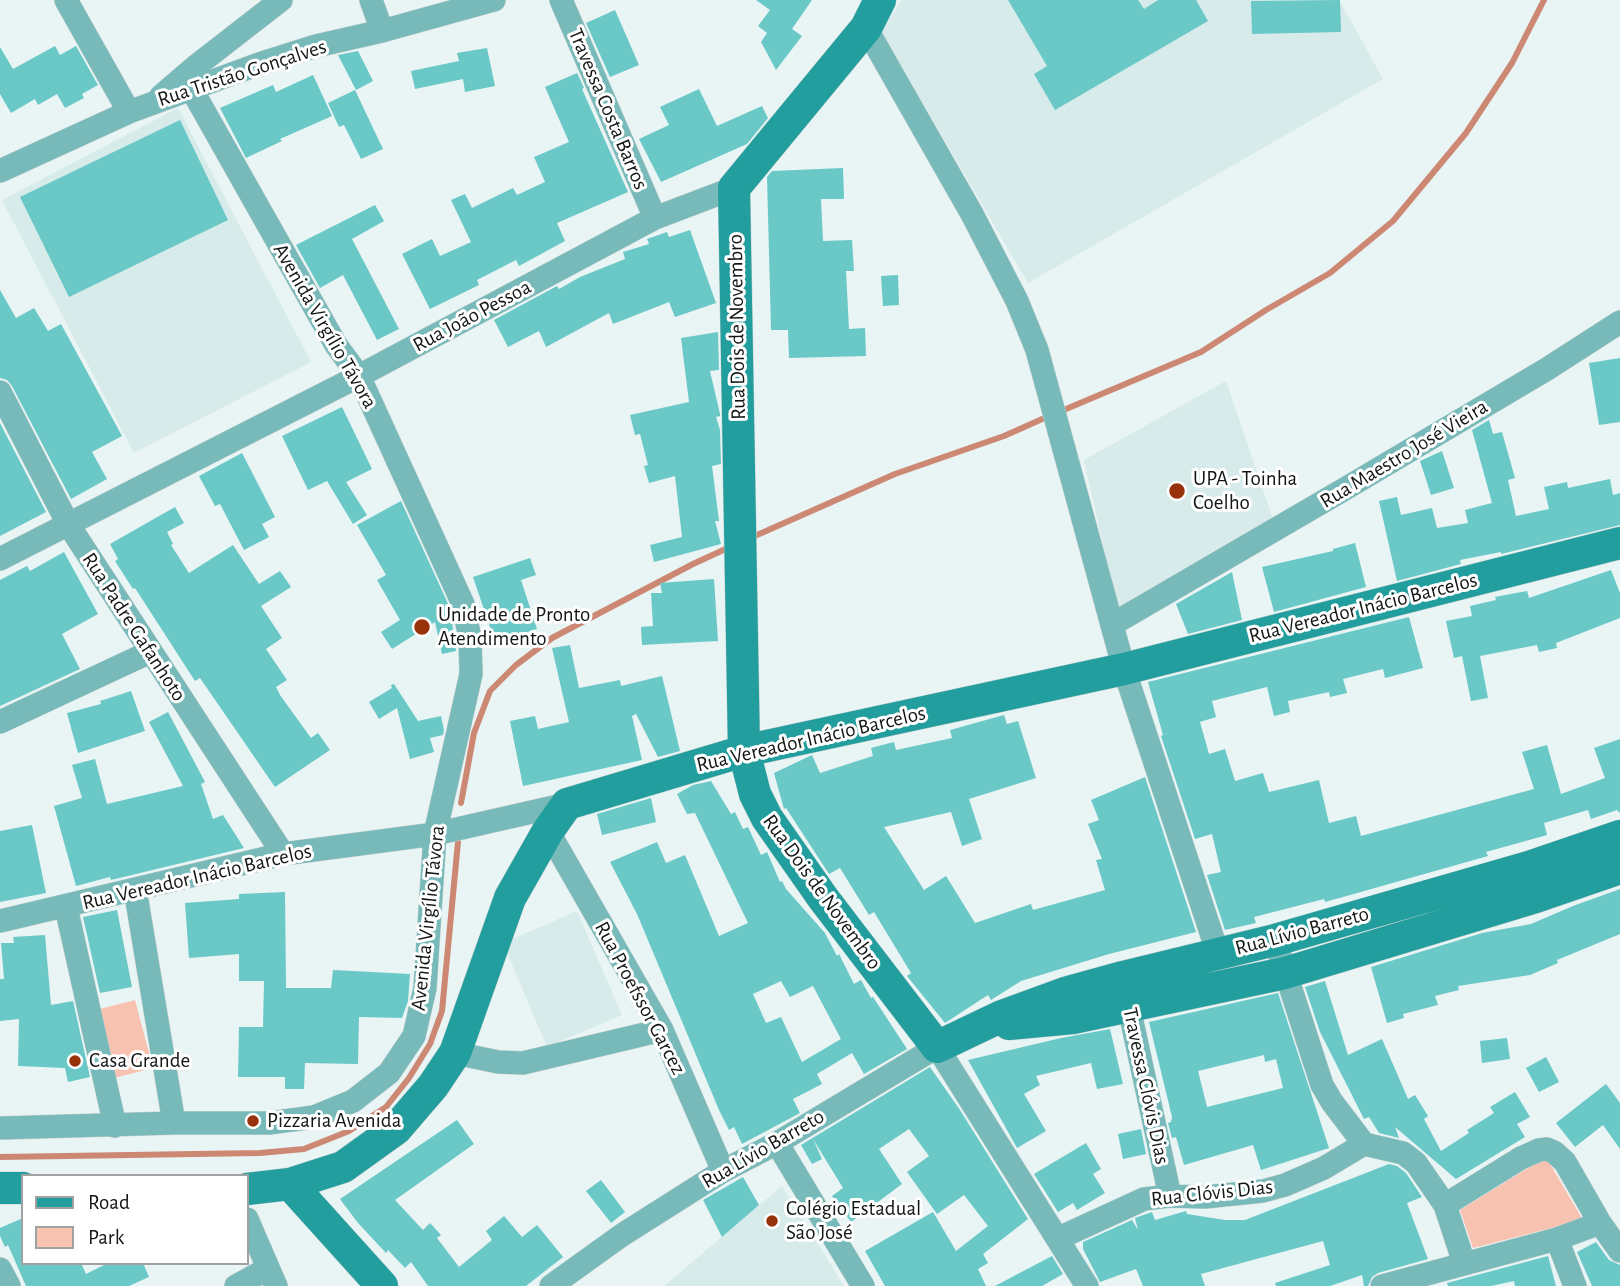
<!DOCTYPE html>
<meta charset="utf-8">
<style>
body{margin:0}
#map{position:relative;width:1620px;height:1286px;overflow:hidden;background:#e9f4f4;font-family:"Alegreya Sans",sans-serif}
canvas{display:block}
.legend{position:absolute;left:21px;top:1174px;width:228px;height:91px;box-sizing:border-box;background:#fff;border:2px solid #a0a2a1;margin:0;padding:9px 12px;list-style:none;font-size:21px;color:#121615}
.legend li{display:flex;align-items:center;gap:14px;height:35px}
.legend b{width:35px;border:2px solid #a0a2a1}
</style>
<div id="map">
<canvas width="1620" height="1286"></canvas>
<ul class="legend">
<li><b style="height:9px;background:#219e9d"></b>Road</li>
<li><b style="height:19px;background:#f8c2b1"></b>Park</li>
</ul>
</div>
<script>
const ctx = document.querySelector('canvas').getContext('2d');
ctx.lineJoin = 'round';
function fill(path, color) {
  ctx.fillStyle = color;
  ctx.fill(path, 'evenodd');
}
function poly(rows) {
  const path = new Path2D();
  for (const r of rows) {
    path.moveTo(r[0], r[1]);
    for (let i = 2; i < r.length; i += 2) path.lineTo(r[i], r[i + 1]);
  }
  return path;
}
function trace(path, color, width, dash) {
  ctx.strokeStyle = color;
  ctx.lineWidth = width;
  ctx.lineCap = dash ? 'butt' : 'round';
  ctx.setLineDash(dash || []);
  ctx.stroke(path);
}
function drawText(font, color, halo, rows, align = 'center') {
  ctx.font = font + ' "Alegreya Sans",sans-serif';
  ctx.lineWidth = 6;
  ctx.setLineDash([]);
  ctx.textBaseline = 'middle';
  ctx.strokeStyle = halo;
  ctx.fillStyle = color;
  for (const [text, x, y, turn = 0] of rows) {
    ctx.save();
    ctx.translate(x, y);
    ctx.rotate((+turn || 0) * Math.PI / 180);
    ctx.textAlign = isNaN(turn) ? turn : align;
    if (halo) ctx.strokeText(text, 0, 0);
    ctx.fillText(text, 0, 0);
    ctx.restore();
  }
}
fill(poly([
 [901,0,1339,0,1383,79,1028,283,882,33],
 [178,108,311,362,134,453,2,200],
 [1226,381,1274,522,1118,612,1084,460],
 [577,911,622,1015,547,1047,503,943],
 [782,1186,844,1286,664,1286]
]), '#d6ebea');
fill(poly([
 [135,1000,153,1068,114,1078,96,1010],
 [1546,1157,1583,1220,1473,1248,1460,1210]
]), '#f8c2b1');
trace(poly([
 [1059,412,1201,352,1266,310,1330,273,1393,221,1466,133,1512,63,1544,0],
 [748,539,895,474,1004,436,1049,416],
 [461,803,474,733,490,691,516,665,552,638,693,564,732,546],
 [0,1157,260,1153,304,1149,349,1131,386,1107,409,1078,430,1044,442,1011,458,842]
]), '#cd8873', 6);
fill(poly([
 [756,0,812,0,792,29,802,36,776,70,761,42,767,33,758,26,770,10],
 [1008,0,1138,0,1144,9,1158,0,1196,0,1208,21,1055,110,1034,74,1047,66],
 [1340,0,1341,32,1252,34,1251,1],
 [615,10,639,65,610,77,586,23],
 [55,46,60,55,76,46,98,85,82,94,84,98,65,108,57,94,38,105,35,99,11,113,0,94,0,47,13,69],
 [487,48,495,86,465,92,463,79,415,89,411,71,459,61,457,53],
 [358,51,373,81,356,90,338,55],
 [577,73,584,88,582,89,628,192,557,223,565,241,519,266,516,260,477,280,479,285,430,309,402,254,432,239,440,256,471,242,451,200,465,194,472,208,513,188,517,195,545,182,534,157,569,142,545,87],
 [313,75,332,116,280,139,282,141,246,158,220,108,273,85,276,92],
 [699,89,717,126,762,106,768,118,747,144,661,182,639,139,669,125,660,107],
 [355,90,383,149,361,159,344,125,339,127,328,103],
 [180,120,228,220,69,297,20,197],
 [843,168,844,199,821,199,823,241,852,240,854,271,846,271,849,329,865,328,866,356,789,358,788,330,771,330,767,177,772,171],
 [375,205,384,221,352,239,399,329,377,340,343,275,320,288,296,245],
 [690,230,716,303,675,317,669,302,613,324,609,313,546,347,539,331,508,347,494,320,557,286,559,289,580,277,625,259,623,252,649,244,647,239,667,232,669,237],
 [898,275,899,305,883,306,881,276],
 [0,290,16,318,34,308,48,331,61,324,122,436,92,452,107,479,71,499,12,386,7,380,0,378],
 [718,332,719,370,710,371,720,414,720,416,716,417,720,430,721,464,712,466,719,521,715,521,721,544,654,562,650,545,682,537,675,476,649,483,644,466,648,465,640,434,635,435,630,415,689,402,681,338],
 [1620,358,1620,422,1599,425,1589,363],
 [342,407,372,469,346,482,367,515,353,524,327,481,308,490,282,436],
 [1489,420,1493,434,1502,432,1515,478,1508,480,1516,516,1549,509,1544,487,1567,482,1568,488,1610,479,1613,495,1620,493,1620,525,1501,554,1501,552,1460,560,1461,564,1397,581,1379,501,1397,497,1401,515,1432,508,1437,528,1468,523,1465,510,1492,503,1472,430],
 [0,423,46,512,0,536],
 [1442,451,1454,488,1431,495,1420,461],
 [242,453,275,517,262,524,269,537,244,550,220,504,215,506,199,476],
 [401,501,450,608,456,651,442,654,435,622,392,649,381,632,400,620,377,580,386,575,357,525],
 [175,507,184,523,167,532,173,544,171,545,189,573,233,545,259,584,280,571,291,587,261,606,282,638,266,649,287,680,276,687,280,695,311,738,318,733,330,750,275,787,200,678,195,681,135,588,133,589,115,561,118,559,110,544],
 [1355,543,1366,587,1274,612,1262,567,1333,551,1333,549],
 [64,552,98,614,62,634,80,669,0,706,0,580,27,566,30,571],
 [530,558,536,575,521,580,537,629,495,642,473,577],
 [1611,570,1620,593,1620,618,1556,643,1557,648,1539,652,1537,645,1480,656,1488,698,1471,701,1462,656,1454,658,1446,621,1472,616,1470,606,1496,600,1495,597,1527,591,1529,598],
 [1232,572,1242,620,1188,634,1176,604],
 [714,579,718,641,642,645,641,627,653,626,651,593,662,593,660,583],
 [1409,617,1423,668,1385,678,1383,669,1343,679,1347,693,1330,697,1329,692,1288,701,1290,712,1274,716,1267,687,1212,701,1216,717,1200,722,1209,754,1225,749,1235,781,1263,773,1269,792,1319,780,1329,823,1356,816,1361,836,1534,789,1522,752,1547,745,1561,794,1605,778,1594,748,1620,739,1620,813,1617,810,1591,819,1588,810,1544,823,1547,835,1486,852,1488,856,1343,897,1325,902,1324,899,1254,917,1256,923,1225,930,1207,875,1221,872,1212,834,1195,839,1161,736,1163,735,1148,682],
 [570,645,579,688,620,680,621,686,662,676,680,751,658,757,636,714,632,716,642,760,523,786,510,721,535,716,538,729,569,722,552,648],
 [394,684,418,721,441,716,444,730,443,735,430,738,434,752,410,759,397,708,379,719,369,702,392,688,391,685],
 [131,691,145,731,78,753,67,713,101,704,100,701],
 [168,712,205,782,201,784,213,819,223,815,244,848,111,880,110,877,76,886,54,806,82,798,72,765,95,759,107,804,183,786,149,722],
 [1004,715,1007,724,1018,721,1036,778,969,799,982,839,962,846,951,812,884,827,924,890,946,876,975,923,1031,904,1033,910,1105,890,1096,860,1102,859,1088,824,1099,820,1091,800,1145,777,1196,932,1109,954,1021,981,991,1000,988,995,945,1023,907,976,911,973,874,912,869,915,840,868,829,874,786,808,784,809,774,773,812,755,820,773,873,756,871,748,894,742,896,750,952,738,950,730],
 [711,781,731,814,735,812,743,829,748,827,761,855,767,852,780,882,782,881,786,889,825,933,837,956,839,954,854,984,861,980,871,998,873,997,907,1049,864,1074,852,1053,817,1074,822,1084,793,1099,800,1113,742,1144,734,1127,729,1130,719,1110,637,914,610,862,657,842,666,863,685,855,719,936,748,923,695,813,687,814,677,794,693,785],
 [781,981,790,997,813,986,841,1039,802,1062,781,1017,766,1023,753,994],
 [651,798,656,822,602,835,597,814],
 [32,825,46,893,0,902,0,831],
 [1620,889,1620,934,1557,960,1558,963,1530,975,1458,986,1459,990,1435,996,1438,1005,1403,1014,1404,1018,1387,1023,1371,967,1482,933,1531,924,1573,906],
 [285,892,286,988,331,988,333,970,410,974,408,1001,402,1018,359,1017,358,1064,305,1063,304,1089,285,1089,285,1077,238,1077,239,1027,263,1027,264,981,239,981,239,954,189,958,185,903,239,899,239,894],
 [117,910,132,987,100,993,83,917],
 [45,935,51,1005,73,1001,90,1077,68,1082,65,1068,18,1066,19,1019,0,1021,0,979,4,979,1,943,14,943,13,937],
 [1325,981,1348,1055,1382,1039,1408,1099,1415,1095,1428,1116,1424,1119,1441,1151,1469,1133,1467,1130,1494,1113,1490,1107,1515,1092,1530,1117,1517,1124,1525,1137,1456,1179,1395,1127,1399,1138,1379,1133,1369,1117,1364,1119,1320,1032,1305,987],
 [1278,993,1329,1148,1261,1170,1253,1145,1184,1165,1176,1137,1172,1138,1168,1123,1171,1122,1172,1117,1149,1022],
 [1264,1055,1265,1062,1276,1059,1283,1088,1207,1107,1198,1071],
 [1110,1029,1123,1084,1097,1089,1091,1063,1036,1076,1040,1085,1024,1094,1046,1131,1017,1148,968,1060,1061,1038],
 [1507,1038,1510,1059,1482,1063,1480,1041],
 [1546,1057,1559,1082,1539,1092,1526,1068],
 [930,1067,960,1110,1028,1219,983,1254,988,1263,978,1269,986,1286,885,1286,865,1251,933,1212,956,1251,988,1226,964,1195,937,1214,907,1172,929,1156,909,1129,879,1149,902,1184,851,1222,832,1196,843,1188,813,1139,822,1159,812,1164,801,1145],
 [1606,1084,1620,1103,1620,1149,1603,1125,1575,1147,1556,1123],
 [457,1120,474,1144,395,1200,423,1230,430,1223,441,1235,437,1238,459,1267,492,1240,486,1231,504,1216,522,1237,537,1225,563,1257,526,1286,428,1286,411,1262,405,1268,388,1250,386,1253,358,1223,340,1199],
 [1141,1129,1146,1154,1123,1159,1118,1134],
 [1086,1143,1101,1169,1093,1174,1105,1193,1077,1210,1073,1203,1058,1212,1034,1174],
 [1389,1164,1397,1166,1406,1173,1422,1197,1407,1203,1428,1259,1378,1273,1372,1277,1368,1286,1364,1286,1362,1275,1330,1286,1276,1286,1275,1283,1330,1265,1323,1241,1201,1274,1205,1286,1143,1286,1136,1269,1100,1282,1083,1249,1083,1242,1132,1220,1138,1230,1135,1218,1152,1212,1155,1220,1186,1211,1187,1214,1225,1220,1245,1220],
 [743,1177,759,1205,722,1237,703,1200],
 [601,1180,625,1212,611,1223,586,1191],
 [23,1218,23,1263,81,1263,86,1274,108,1263,143,1263,149,1277,129,1286,26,1286,8,1245,5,1247,0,1236,0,1228],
 [1596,1242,1609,1260,1620,1265,1620,1286,1592,1286,1577,1252],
 [1052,1256,1063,1274,1042,1286,995,1286],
 [1548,1256,1556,1286,1515,1286,1514,1281,1491,1286,1448,1286,1447,1283]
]), '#6ac8c7');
const street = poly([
 [66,0,129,112],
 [371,0,382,31],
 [561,0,655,218],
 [866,28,972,214,1017,301,1037,350,1124,669,1218,954],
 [161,96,196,66,281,0],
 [0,171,129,112,259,64,316,46,382,31,494,0],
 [0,392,68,524,283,854],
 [0,559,359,376,655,218,734,188],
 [1113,624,1343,490,1547,369,1620,322],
 [0,722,150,652],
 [548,831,662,1030,723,1171],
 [135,889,174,1123],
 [66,907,115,1126],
 [0,921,283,854,435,834,567,804],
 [1275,940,1322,1085,1332,1102,1364,1144,1403,1153,1416,1163,1445,1205,1464,1263],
 [1126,994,1170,1196],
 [455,1053,498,1062,523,1063,662,1030],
 [0,1128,174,1123,269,1123,314,1117,353,1101,389,1073,414,1036,425,988,435,834,471,674,470,638,463,604,359,376,336,345,192,90],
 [777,1143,863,1286],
 [1445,1205,1521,1158,1539,1150,1547,1149,1554,1152,1565,1162,1600,1223,1620,1251],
 [247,1219,276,1286],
 [1059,1238,1144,1199,1170,1196,1205,1197,1263,1191,1285,1185,1324,1168,1364,1144],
 [1557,1239,1575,1286],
 [0,1269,9,1286],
 [236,1286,267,1269],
 [551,1286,622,1235,723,1171,777,1143,937,1047,1087,1286],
 [1382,1286,1557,1239,1600,1223]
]);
const secondary = poly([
 [880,0,866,28,734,188,744,751,755,794,767,818,823,898,937,1047,1002,1016,1065,993,1123,977,1275,940,1529,867,1620,836],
 [1009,1024,1073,1018,1285,973,1536,897,1620,868],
 [290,1184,382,1286],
 [0,1188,23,1188],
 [247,1189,290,1184,343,1167,396,1129,433,1086,455,1053,510,898,548,831,567,804,744,751,1124,669,1620,543]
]);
trace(street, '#c7d0d0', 24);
trace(secondary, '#c7d0d0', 33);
trace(street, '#78bab9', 23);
trace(secondary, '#219e9d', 32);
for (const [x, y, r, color] of [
 [1177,491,9,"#98320a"],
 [422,627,9,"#98320a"],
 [75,1061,7,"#98320a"],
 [253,1121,7,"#98320a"],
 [772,1221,7,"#98320a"]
]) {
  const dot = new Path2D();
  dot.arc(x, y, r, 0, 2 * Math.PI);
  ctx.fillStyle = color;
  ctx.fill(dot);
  trace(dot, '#fff', 2.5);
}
drawText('21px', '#121615', '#fff', [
 ["Rua Tristão Gonçalves",242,73,-18],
 ["Travessa Costa Barros",608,109,67],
 ["Rua João Pessoa",472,316,-28],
 ["Avenida Virgílio Távora",325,326,60],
 ["Rua Dois de Novembro",737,327,-91],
 ["Rua Maestro José Vieira",1404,454,-31],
 ["Rua Vereador Inácio Barcelos",1363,608,-14],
 ["Rua Padre Gafanhoto",134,627,57],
 ["Rua Vereador Inácio Barcelos",811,739,-13],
 ["Rua Vereador Inácio Barcelos",197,877,-13],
 ["Rua Dois de Novembro",822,892,54],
 ["Avenida Virgílio Távora",428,918,-84],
 ["Rua Lívio Barreto",1302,931,-15],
 ["Rua Proefssor Garcez",640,998,62],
 ["Travessa Clóvis Dias",1146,1086,78],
 ["Rua Lívio Barreto",763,1149,-30],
 ["Rua Clóvis Dias",1212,1193,-6]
]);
drawText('21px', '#121615', '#fff', [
 ["UPA - Toinha",1193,479],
 ["Coelho",1193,503],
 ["Unidade de Pronto",438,615],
 ["Atendimento",438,639],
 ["Casa Grande",89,1061],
 ["Pizzaria Avenida",267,1121],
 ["Colégio Estadual",786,1209],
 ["São José",786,1233]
], 'left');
</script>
